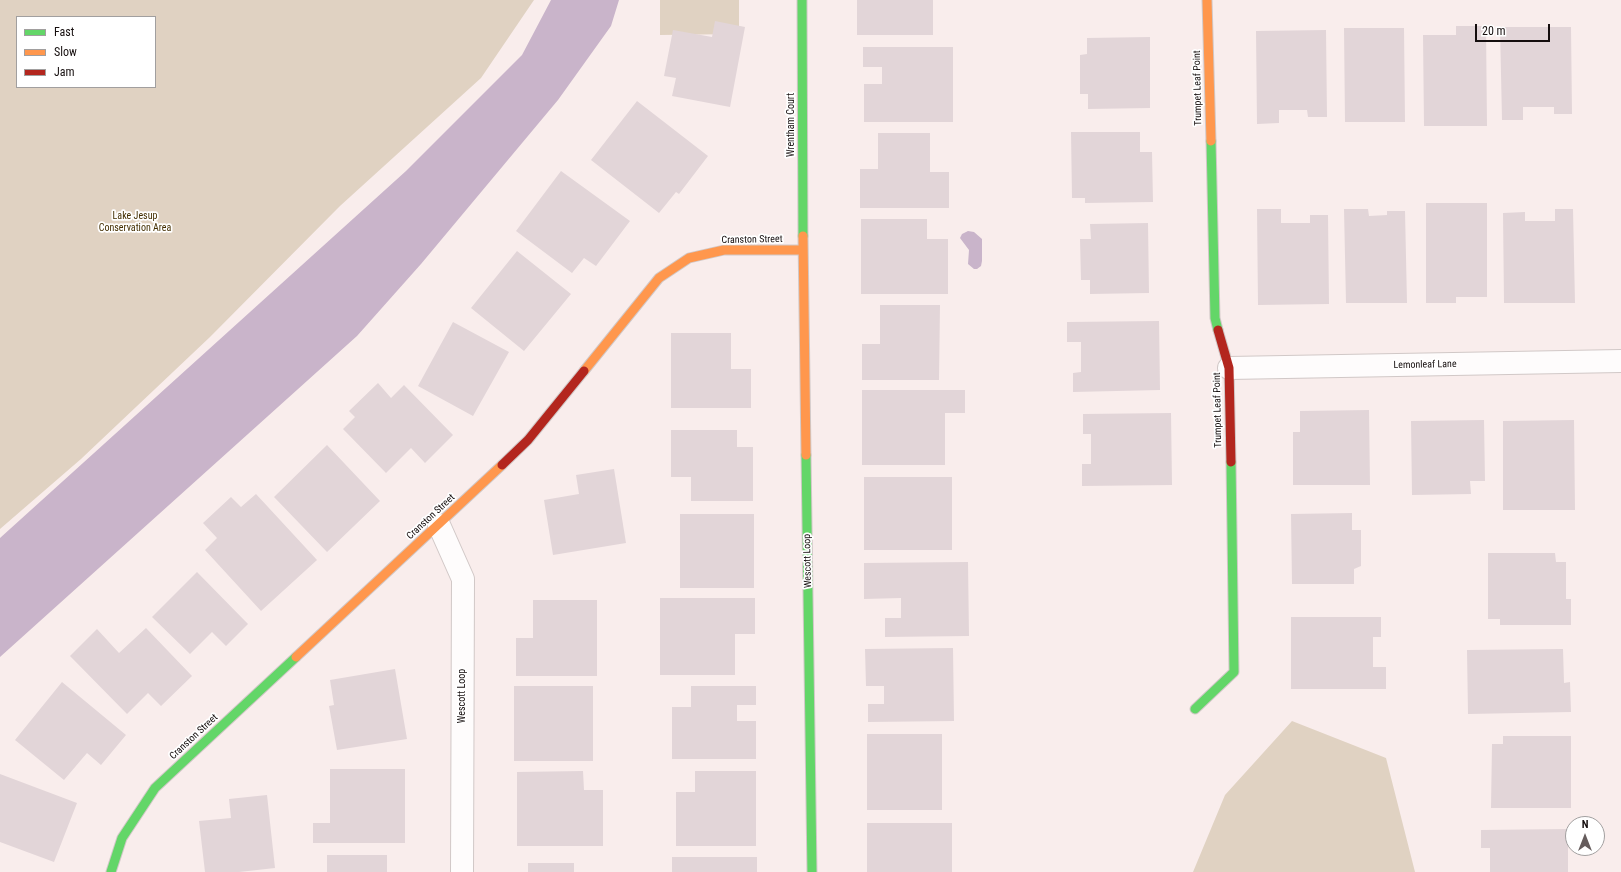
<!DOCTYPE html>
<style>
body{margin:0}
#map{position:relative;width:1621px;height:872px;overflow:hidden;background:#f9edec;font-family:"Roboto Condensed",sans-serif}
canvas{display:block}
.legend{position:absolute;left:16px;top:16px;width:140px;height:72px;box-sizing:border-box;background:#fff;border:1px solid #a19f9f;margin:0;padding:5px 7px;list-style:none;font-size:12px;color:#150e0e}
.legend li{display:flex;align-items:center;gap:8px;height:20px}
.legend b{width:20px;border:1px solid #a19f9f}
.north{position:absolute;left:1565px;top:816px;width:40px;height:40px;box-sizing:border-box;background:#fff;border:1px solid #a19f9f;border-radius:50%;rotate:0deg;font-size:11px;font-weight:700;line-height:16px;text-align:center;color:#150e0e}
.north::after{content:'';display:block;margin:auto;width:14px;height:18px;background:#655c5c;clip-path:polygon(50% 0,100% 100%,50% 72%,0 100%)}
.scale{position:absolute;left:1475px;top:24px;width:75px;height:18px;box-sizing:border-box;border:2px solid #150e0e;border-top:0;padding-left:5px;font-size:12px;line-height:14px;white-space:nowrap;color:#150e0e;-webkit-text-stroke:3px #fff;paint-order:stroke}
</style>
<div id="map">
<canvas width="1621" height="872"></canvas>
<ul class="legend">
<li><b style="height:5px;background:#63d668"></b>Fast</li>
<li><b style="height:5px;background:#ff974d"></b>Slow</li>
<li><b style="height:5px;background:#b3261e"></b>Jam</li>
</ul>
<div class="north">N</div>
<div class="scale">20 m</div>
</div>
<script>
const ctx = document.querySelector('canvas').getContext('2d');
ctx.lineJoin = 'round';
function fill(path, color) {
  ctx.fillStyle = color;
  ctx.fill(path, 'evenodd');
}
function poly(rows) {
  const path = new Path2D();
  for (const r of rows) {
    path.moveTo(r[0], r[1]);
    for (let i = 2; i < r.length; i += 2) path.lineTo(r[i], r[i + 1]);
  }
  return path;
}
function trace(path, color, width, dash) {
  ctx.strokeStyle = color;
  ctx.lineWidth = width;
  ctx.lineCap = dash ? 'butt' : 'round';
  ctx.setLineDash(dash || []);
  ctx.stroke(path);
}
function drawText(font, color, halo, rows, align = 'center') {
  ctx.font = font + ' "Roboto Condensed",sans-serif';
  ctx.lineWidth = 3.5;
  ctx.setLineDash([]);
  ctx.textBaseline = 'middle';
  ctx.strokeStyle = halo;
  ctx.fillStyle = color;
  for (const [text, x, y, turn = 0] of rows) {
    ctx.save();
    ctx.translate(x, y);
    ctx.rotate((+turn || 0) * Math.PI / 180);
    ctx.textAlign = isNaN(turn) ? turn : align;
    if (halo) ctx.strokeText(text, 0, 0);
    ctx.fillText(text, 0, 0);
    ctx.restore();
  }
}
fill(poly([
 [0,0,534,0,481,78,340,206,210,337,81,459,0,529],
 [17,17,155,17,155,87,17,87],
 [660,0,739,0,739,34,660,35],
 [1292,721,1386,758,1415,872,1193,872,1225,795]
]), '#e0d2c2');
fill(poly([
 [551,0,619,0,611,26,558,100,421,264,357,336,0,657,0,538,406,171,522,55],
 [968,231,974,232,982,239,982,261,981,266,977,269,974,269,968,264,969,250,960,238,962,234]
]), '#c9b4ca');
fill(poly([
 [857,0,933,0,933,35,857,35],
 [715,21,745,27,730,107,672,96,676,78,664,76,673,30,712,37],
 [1456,26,1486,26,1487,126,1424,126,1423,35,1456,35],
 [1500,27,1571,27,1572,114,1554,114,1554,107,1523,107,1523,120,1502,120],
 [1344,28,1404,28,1405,122,1345,122],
 [1326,30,1327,117,1308,117,1307,110,1279,110,1279,123,1257,124,1256,31],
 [1150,37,1150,108,1088,109,1088,94,1080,94,1080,55,1087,54,1087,38],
 [863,47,953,47,953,122,864,122,864,84,882,84,882,67,863,67],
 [637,101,708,156,679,194,676,192,659,213,591,160],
 [1071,132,1140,132,1140,152,1152,152,1153,202,1085,203,1085,198,1072,198],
 [878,133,930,133,930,172,949,172,949,208,860,208,860,169,878,169],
 [561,171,630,221,596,266,584,258,572,273,516,231],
 [1426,203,1487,203,1487,297,1456,297,1456,303,1426,303],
 [1257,209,1281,209,1281,223,1310,223,1310,215,1328,215,1329,304,1258,305],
 [1344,209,1368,209,1369,216,1387,215,1387,211,1405,211,1407,303,1346,303],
 [1555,209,1573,209,1575,303,1504,303,1503,213,1525,212,1525,221,1555,221],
 [861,219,927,219,927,239,948,239,948,294,861,294],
 [1148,223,1149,293,1090,294,1090,280,1081,280,1080,239,1091,239,1090,224],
 [517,251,571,294,524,351,471,308],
 [880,305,940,305,939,380,862,380,862,344,880,344],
 [1159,321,1160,390,1073,392,1073,373,1081,372,1081,342,1067,342,1067,322],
 [453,322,509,352,473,416,418,386],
 [671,333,731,333,731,369,751,369,751,408,671,408],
 [378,383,391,398,404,385,453,435,425,463,411,448,386,473,343,429,355,417,349,411],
 [862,390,965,390,965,413,945,413,945,465,862,465],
 [1369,410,1370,485,1293,485,1293,432,1300,432,1300,411],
 [1171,413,1172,485,1082,486,1082,464,1091,464,1091,434,1083,434,1083,414],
 [1484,420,1485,481,1470,481,1471,494,1412,495,1411,421],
 [1574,420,1575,510,1503,510,1503,421],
 [671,430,737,430,737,447,753,447,753,501,691,501,691,477,671,477],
 [327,445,380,501,327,552,274,497],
 [614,469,626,543,553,555,544,500,579,494,576,475],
 [864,477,952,477,952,550,864,550],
 [256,494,317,560,261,611,205,550,217,538,203,523,231,497,241,507],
 [1352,513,1352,530,1361,530,1361,566,1354,569,1354,584,1292,584,1291,514],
 [680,514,754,514,754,588,680,588],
 [1488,553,1555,553,1556,562,1566,562,1566,599,1571,599,1571,625,1500,625,1500,619,1488,619],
 [968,562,969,636,885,637,885,618,901,618,901,598,864,599,864,563],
 [197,572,248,624,226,646,212,632,190,654,152,617],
 [660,598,755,598,755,634,735,634,735,675,660,675],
 [533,600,597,600,597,676,516,676,516,638,533,638],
 [1291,617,1381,617,1381,637,1373,637,1373,667,1386,667,1386,689,1291,689],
 [146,628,192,676,161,706,148,693,127,714,70,656,97,629,119,653],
 [953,648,954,721,868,722,868,704,884,704,884,686,866,686,865,649],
 [1563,649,1564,683,1570,682,1571,712,1468,714,1467,650],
 [395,669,407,739,337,750,329,706,334,705,330,680],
 [62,682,126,735,101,765,87,753,64,780,15,740],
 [514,686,593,686,593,761,514,761],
 [691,686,756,686,756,705,737,705,737,721,756,721,756,759,672,759,672,707,691,707],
 [867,734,942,734,942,810,867,810],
 [1503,736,1571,736,1571,808,1491,808,1492,744,1503,744],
 [330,769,405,769,405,843,313,843,313,823,330,823],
 [583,771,584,790,603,790,603,846,517,846,517,772],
 [695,771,756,771,756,846,676,846,676,792,695,792],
 [0,774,77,803,54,862,0,842],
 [267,795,275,868,239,872,205,872,199,821,231,818,229,799],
 [867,823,952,823,952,872,867,872],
 [1568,829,1568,872,1490,872,1490,848,1481,848,1481,830],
 [327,855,387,855,387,872,327,872],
 [672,857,757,857,757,872,672,872],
 [528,863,574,863,574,872,528,872]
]), '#e2d5d8');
const street = poly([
 [1229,368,1621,361],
 [439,525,463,579,462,872]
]);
const fast = poly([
 [802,0,803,236],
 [1211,141,1215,318,1218,330],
 [806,455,812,872],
 [1195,709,1234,672,1231,462],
 [111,872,122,838,155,788,296,657]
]);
const slow = poly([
 [1207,0,1211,141],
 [803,236,806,455],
 [584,371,659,278,689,258,724,250,803,250],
 [296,657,502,465]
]);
const jam = poly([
 [1218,330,1229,368,1231,462],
 [502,465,528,440,584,371]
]);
trace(street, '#d1c8c7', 24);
trace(fast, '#d1c8c7', 11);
trace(slow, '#d1c8c7', 11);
trace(jam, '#d1c8c7', 11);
trace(street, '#fefcfc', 22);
trace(fast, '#63d668', 9);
trace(slow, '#ff974d', 9);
trace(jam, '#b3261e', 9);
drawText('10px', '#150e0e', '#fff', [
 ["Trumpet Leaf Point",1198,88,-91],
 ["Wrentham Court",791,125,-90],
 ["Cranston Street",752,240,-1],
 ["Lemonleaf Lane",1425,365,-1],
 ["Trumpet Leaf Point",1218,410,-91],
 ["Cranston Street",431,517,-43],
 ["Wescott Loop",808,561,-91],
 ["Wescott Loop",462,696,-90],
 ["Cranston Street",194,737,-43]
]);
drawText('10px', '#432e00', '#fff', [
 ["Lake Jesup",135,216],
 ["Conservation Area",135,228]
]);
</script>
